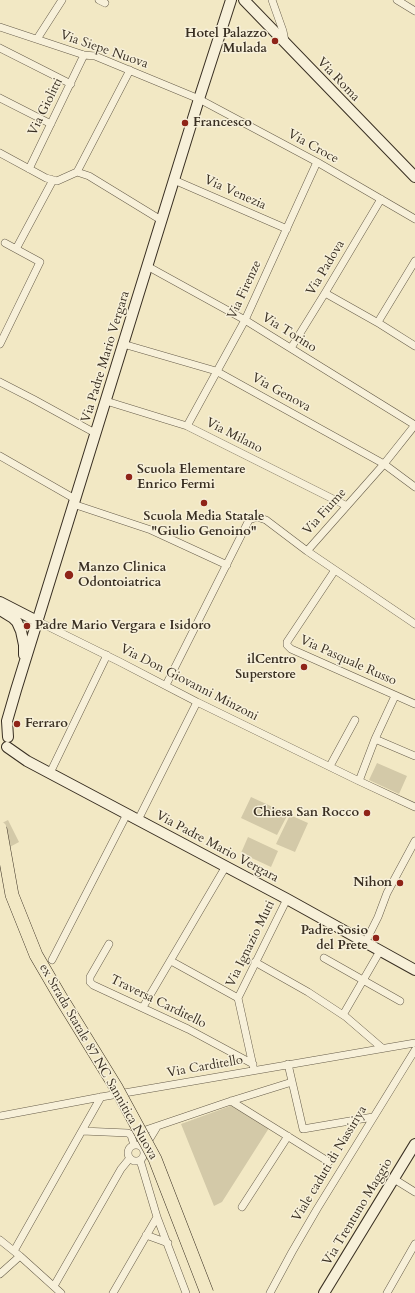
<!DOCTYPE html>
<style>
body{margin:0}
canvas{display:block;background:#f2e8c4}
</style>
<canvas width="415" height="1293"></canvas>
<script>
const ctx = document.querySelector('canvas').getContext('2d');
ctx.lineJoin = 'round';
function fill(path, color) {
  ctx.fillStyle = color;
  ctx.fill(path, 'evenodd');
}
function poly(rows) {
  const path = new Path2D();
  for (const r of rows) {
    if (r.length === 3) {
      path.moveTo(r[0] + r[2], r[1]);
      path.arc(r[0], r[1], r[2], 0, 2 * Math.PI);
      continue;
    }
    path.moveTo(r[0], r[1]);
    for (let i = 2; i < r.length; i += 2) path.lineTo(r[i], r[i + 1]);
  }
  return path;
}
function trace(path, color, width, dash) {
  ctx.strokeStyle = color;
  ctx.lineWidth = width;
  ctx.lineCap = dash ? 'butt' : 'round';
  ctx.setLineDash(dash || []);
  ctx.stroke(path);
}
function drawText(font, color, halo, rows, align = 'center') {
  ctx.font = font + ' Cardo,serif';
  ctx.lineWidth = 3;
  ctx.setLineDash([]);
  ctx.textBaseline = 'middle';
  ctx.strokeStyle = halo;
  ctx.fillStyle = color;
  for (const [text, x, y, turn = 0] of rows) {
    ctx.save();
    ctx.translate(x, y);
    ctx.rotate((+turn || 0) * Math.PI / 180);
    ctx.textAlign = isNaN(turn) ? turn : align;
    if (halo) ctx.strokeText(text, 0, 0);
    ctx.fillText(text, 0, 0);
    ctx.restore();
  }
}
fill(poly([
 [377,763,407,776,399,794,369,780],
 [251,797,288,814,277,835,241,818],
 [290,815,308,823,295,852,276,844],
 [8,820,19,842,6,849,0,824],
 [248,837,278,851,271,867,241,853],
 [233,1105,269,1128,222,1202,214,1206,181,1124]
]), '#d3c9a8');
const street = poly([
 [99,0,105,3],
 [272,0,283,31,285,41],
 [397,0,415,11],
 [0,27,84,55,95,56,199,99,317,162,415,219],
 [37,39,62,0],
 [0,48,71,84],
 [0,98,51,124],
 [0,153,46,178,57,181,77,172,89,176,161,220],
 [29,169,84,55],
 [77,172,130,70],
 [174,180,287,229],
 [16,249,53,180],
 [147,266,245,320,415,425],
 [325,293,380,324,415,346],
 [378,322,415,261],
 [0,344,40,262,5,243],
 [123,344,216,371,384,464,415,487],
 [291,348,325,293,381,199],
 [0,382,33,399,95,433],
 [106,401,187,426,347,506],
 [187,426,245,320,317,162],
 [0,456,75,499],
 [73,504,151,530,227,565],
 [307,551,384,464,415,425],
 [335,570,287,642,287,645,291,649,415,704],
 [37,621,120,662,197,702,359,781,415,807],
 [166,685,249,520,257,517,266,520,307,551,415,624],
 [375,739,415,756],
 [330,766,355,720],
 [50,773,107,655],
 [359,781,375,739,395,696],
 [138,820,197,702],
 [365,943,378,917,387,893,415,841],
 [109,944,90,977,90,982,93,985,188,1029,253,1064],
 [324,958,400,1001],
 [52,960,127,814],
 [171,961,238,998],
 [255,962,308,992,346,1017,382,1048],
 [143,1007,226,866],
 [343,1015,380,951],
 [288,1064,303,1129,373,1117],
 [253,1066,238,998,287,899],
 [231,1101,329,1162],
 [0,1116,101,1097,415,1043],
 [82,1131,128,1133,131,1135,134,1145],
 [131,1135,231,1101,292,1082],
 [146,1145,157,1127],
 [136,1153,8],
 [140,1160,157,1217,186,1293],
 [394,1179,415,1192],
 [242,1207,288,1136],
 [146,1235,168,1243],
 [0,1240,20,1256,61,1293],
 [14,1251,101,1097],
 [0,1274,20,1256],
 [54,1286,121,1169,130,1158],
 [113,1293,157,1217],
 [270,1293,292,1252,317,1209,415,1050],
 [387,1293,415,1244]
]);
const secondary = poly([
 [244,0,415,177],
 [0,602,37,621],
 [0,610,13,618,17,622,21,631,24,645,24,655],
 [8,737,7,721,16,690,199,99,231,0],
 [7,747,27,761,287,899,415,970],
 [324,1293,415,1144]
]);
trace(street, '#675d4a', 8);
trace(secondary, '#392f22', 12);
trace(street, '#f7f0d9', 7);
trace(secondary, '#f7f0d9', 10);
const highwayBridge = poly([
 [0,828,12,895,36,955,61,998,117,1089,155,1159,207,1293]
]);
trace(highwayBridge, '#392f22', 14, []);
trace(highwayBridge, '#f2e8c4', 13);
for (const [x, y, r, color] of [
 [275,41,4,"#8f2418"],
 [185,123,4,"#8f2418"],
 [129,477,4,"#8f2418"],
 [204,503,4,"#8f2418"],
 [69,575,5,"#8f2418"],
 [27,626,4,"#8f2418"],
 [304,667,4,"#8f2418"],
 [17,724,4,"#8f2418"],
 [367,813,4,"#8f2418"],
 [400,883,4,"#8f2418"],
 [376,938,4,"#8f2418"]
]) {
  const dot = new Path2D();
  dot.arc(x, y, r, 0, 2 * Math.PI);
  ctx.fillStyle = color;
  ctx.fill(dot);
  trace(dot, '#f7f0d9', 1.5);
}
drawText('bold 13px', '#392f22', '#f7f0d9', [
 ["Hotel Palazzo",267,34],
 ["Mulada",267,49],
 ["Francesco",193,123,"left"],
 ["Scuola Elementare",137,470,"left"],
 ["Enrico Fermi",137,485,"left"],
 ["Scuola Media Statale",204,517,"center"],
 ["\"Giulio Genoino\"",204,532,"center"],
 ["Manzo Clinica",78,568,"left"],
 ["Odontoiatrica",78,583,"left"],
 ["Padre Mario Vergara e Isidoro",35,626,"left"],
 ["ilCentro",296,660],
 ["Superstore",296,675],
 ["Ferraro",25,724,"left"],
 ["Chiesa San Rocco",359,813],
 ["Nihon",392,883],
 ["Padre Sosio",368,931],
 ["del Prete",368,946]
], 'right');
drawText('13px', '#392f22', '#f7f0d9', [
 ["Via Siepe Nuova",104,50,19],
 ["Via Roma",338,80,46],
 ["Via Giolitti",46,107,-64],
 ["Via Croce",313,147,29],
 ["Via Venezia",235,193,24],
 ["Via Padova",326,268,-59],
 ["Via Firenze",245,290,-65],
 ["Via Torino",289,333,32],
 ["Via Padre Mario Vergara",106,357,-73],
 ["Via Genova",281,393,29],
 ["Via Milano",234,436,27],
 ["Via Fiume",325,512,-48],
 ["Via Pasquale Russo",348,661,24],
 ["Via Don Giovanni Minzoni",189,683,27],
 ["Via Padre Mario Vergara",217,847,28],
 ["Via Ignazio Muti",251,944,-64],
 ["Traversa Carditello",158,1002,26],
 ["ex Strada Statale 87 NC Sannitica Nuova",98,1062,60],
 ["Via Carditello",205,1067,-10],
 ["Viale caduti di Nassiriya",330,1164,-59],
 ["Via Trentuno Maggio",358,1212,-59]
]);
</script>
